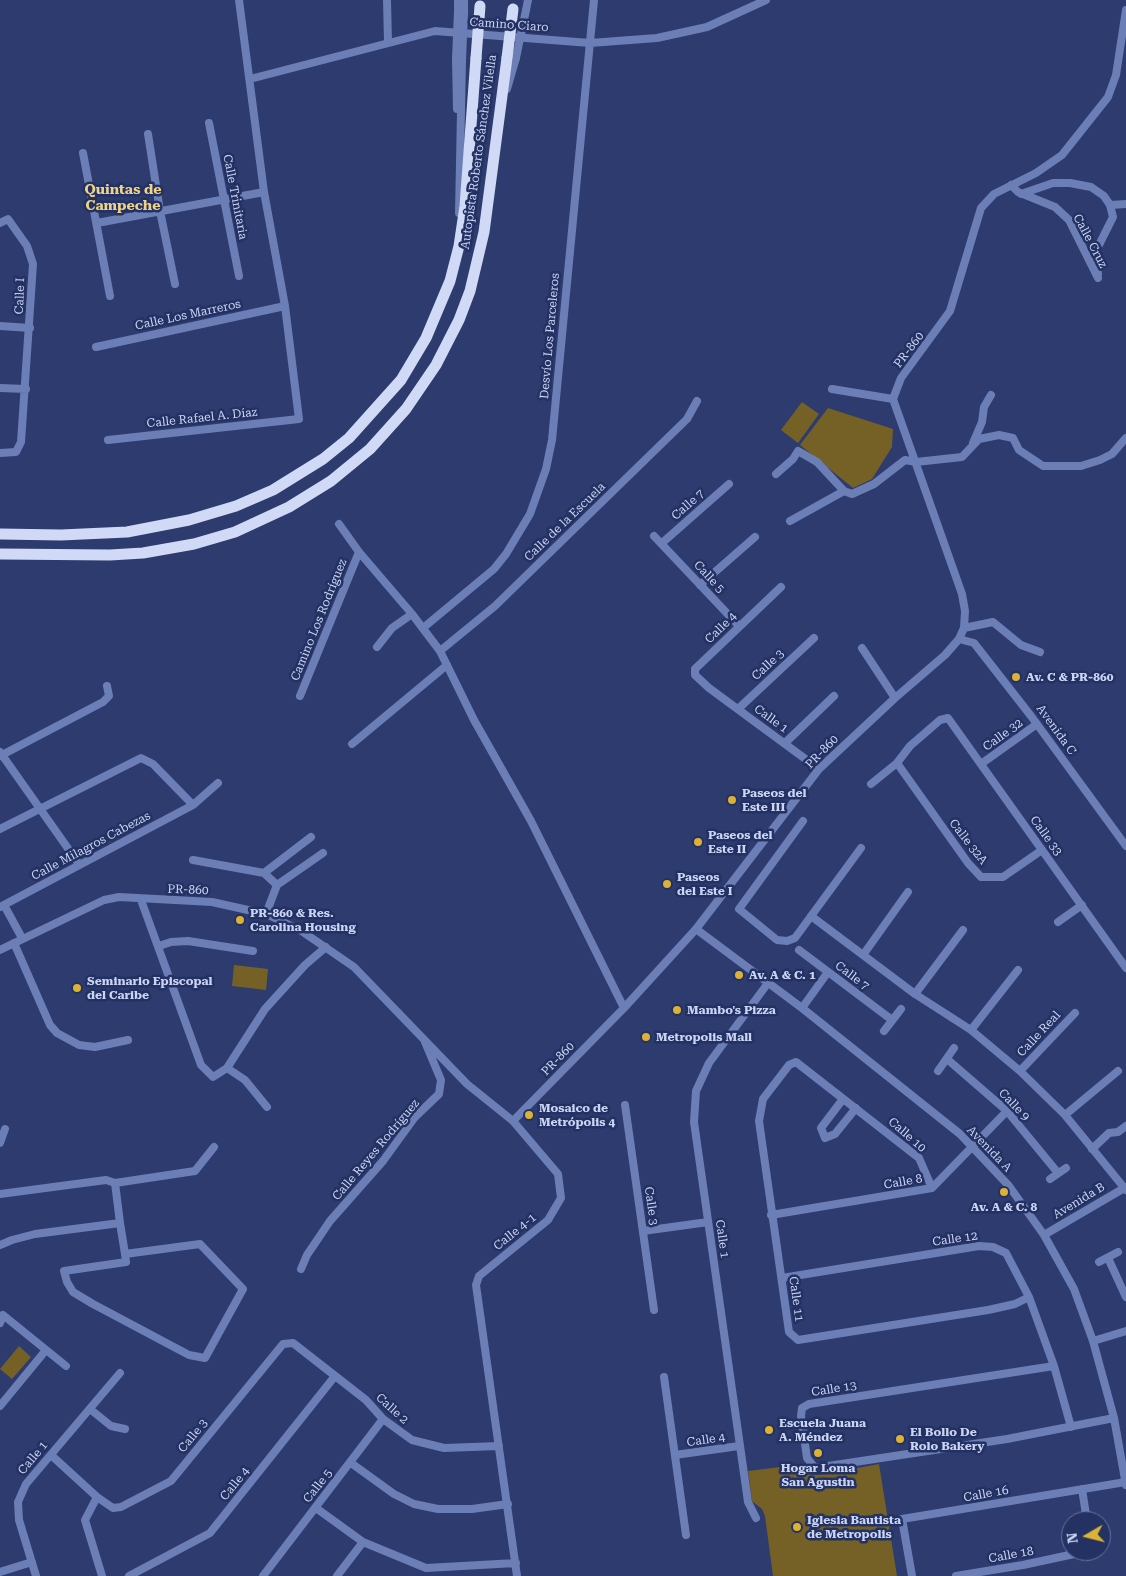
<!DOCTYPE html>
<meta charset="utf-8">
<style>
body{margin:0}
#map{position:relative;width:1126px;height:1576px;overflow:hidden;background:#2d3b6e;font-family:"Roboto Serif",serif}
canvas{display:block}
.north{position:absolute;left:1061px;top:1511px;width:50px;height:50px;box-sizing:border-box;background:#233163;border:1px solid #66739d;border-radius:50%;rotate:262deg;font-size:14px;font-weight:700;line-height:20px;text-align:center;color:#cad5f4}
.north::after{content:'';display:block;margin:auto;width:18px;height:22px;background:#dbb233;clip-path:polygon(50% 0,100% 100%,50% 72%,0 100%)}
</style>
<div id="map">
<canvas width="1126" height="1576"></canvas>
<div class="north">N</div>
</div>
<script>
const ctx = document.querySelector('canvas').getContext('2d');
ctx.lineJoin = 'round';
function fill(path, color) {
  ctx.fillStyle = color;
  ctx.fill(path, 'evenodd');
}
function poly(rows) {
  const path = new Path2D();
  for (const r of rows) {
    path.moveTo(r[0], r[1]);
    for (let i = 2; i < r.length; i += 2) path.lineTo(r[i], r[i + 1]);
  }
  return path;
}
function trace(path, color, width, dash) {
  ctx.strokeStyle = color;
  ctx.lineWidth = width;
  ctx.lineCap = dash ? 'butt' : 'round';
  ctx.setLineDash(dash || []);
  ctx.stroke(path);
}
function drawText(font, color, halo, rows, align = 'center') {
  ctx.font = font + ' "Roboto Serif",serif';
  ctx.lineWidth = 5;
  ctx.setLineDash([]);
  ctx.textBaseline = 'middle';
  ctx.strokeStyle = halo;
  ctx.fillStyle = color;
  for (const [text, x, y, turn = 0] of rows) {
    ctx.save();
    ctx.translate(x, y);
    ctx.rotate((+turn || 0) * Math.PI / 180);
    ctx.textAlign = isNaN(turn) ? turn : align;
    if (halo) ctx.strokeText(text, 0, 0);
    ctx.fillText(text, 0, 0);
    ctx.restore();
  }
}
fill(poly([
 [802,402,819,414,798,443,781,430],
 [828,408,893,429,892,447,872,479,853,488,800,445],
 [234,965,268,969,266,990,232,986],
 [19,1346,31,1357,12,1379,0,1369],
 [879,1464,897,1576,773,1576,765,1516,762,1509,752,1501,748,1471,797,1465,810,1474,819,1475]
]), '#756126');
trace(poly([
 [387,0,388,42],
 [458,0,458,11],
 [526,10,528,0],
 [464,12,464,0],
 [456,59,457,109],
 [250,79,435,31,590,43,657,38,707,27,766,0],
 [507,89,516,58],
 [209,123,239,276],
 [148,134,160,211,175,284],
 [83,153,110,296],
 [1011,185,1018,192,1055,207,1069,220,1098,278],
 [1021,194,1053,183,1070,183,1091,187,1104,196,1110,205],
 [459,213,462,60],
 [0,223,8,219,27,246,33,264,21,442,16,452,0,453],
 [97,223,264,192],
 [1098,274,1096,251,1113,217,1110,205,1126,204],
 [0,326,30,328],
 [96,347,285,306],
 [0,388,26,389],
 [832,389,893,399],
 [108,440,299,419,285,306,264,192,239,0],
 [973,443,982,422,984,407,991,395],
 [776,474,793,459,798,451,817,462,844,491,852,494,874,484,905,460,916,462,962,457,979,439,999,435,1013,438,1019,450,1043,466,1081,466,1100,460,1112,454,1126,438],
 [790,521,844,491],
 [339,524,359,552,412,614,440,651,474,720,531,821,624,1008],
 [654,536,739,626],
 [662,543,729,484],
 [700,585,755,537],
 [781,587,695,669,695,675,709,688,819,769],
 [423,628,494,569,506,554,530,514,546,469,552,440,594,0],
 [964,628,993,622,1021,645,1040,652],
 [959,639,974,643,1031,716,1126,846],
 [377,647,392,628,412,614],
 [862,648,895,698],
 [440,651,495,606,687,419,697,401],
 [300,696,359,552],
 [738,709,814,638],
 [785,743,834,696],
 [352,744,447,665],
 [0,752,79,864],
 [0,756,103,702,109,696,107,686],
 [897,763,968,863,981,877,1003,877,1042,850],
 [981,764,1037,724],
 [871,784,897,763,910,746,940,720,948,718,1126,968],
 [803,821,739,909,777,940,787,941,795,938,861,848],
 [0,829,141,758,153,764,193,805],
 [193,860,264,873,277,885],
 [264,873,311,837],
 [141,900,201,1065,213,1077,227,1068,265,1009,305,965,326,947],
 [4,905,22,938],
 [0,907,193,805,218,783],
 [266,914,277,885,323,853],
 [811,916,915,994,971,1030,1020,1071,1065,1115,1126,1190],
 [1058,922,1082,905],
 [696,929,802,1008,960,1134,1009,1186,1044,1235,1074,1289,1093,1341,1114,1418,1126,1485],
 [14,943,50,1025,57,1033,79,1045,95,1047,128,1040],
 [159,946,171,942,188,941,253,951],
 [0,950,104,900,119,897,212,902,266,914,300,930,354,967,467,1084,513,1121,558,1174,561,1198,548,1220,479,1276,476,1285,517,1576],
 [799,950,892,1020],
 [863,955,908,892],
 [915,994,963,930],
 [802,1008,828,972],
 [971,1030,1018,970],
 [884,1031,901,1009],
 [947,1059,1007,1111,1058,1173],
 [227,1068,245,1080,267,1107],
 [938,1071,954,1048],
 [1020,1071,1075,1013],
 [843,1099,821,1128,825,1138,835,1134,856,1108],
 [625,1105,654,1310],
 [1065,1115,1118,1071],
 [513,1121,624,1008,696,929,819,769,895,698,945,655,959,639,964,628,965,611,962,594,893,399,901,378,950,311,981,208,994,194,1036,173,1062,155,1108,97,1116,75,1126,10],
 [0,1143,5,1129],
 [1092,1149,1109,1133,1118,1132,1126,1126],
 [1050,1179,1066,1168],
 [115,1183,195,1171,214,1147],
 [932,1188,919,1158,796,1062,789,1065,763,1099,759,1121,789,1332,798,1340,988,1310,1015,1304,1029,1297],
 [0,1194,106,1180,115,1183,120,1223,125,1254,126,1262,64,1271,67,1282,73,1292,93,1304,189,1355,205,1358,243,1289,200,1244,125,1254],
 [771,1215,932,1188,1007,1111],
 [643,1231,708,1222],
 [1044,1235,1126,1187],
 [0,1245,12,1240,35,1234,120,1223],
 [1108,1258,1126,1297],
 [1099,1262,1118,1252],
 [301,1269,307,1255,330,1221,383,1161,415,1117,439,1094,441,1080,425,1042],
 [782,1278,979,1246,993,1247,1006,1253,1029,1297,1054,1366,1071,1427],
 [0,1323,3,1315,66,1366],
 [1093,1341,1126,1331],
 [1054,1366,809,1404,802,1408,801,1416,807,1458,815,1468,1007,1439,1114,1418],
 [664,1377,686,1535],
 [0,1406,46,1350],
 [90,1409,111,1426,125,1429],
 [51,1455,97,1497,113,1508,121,1507,171,1481,283,1344,293,1343,366,1400,383,1419,412,1440,444,1448,499,1446],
 [675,1455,739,1446],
 [351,1463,394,1494,414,1504,438,1509,472,1509,508,1504],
 [1082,1489,1087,1521],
 [97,1497,85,1520,102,1576],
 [316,1508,363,1542,426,1568,516,1563],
 [756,1518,748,1502,694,1122,696,1091,709,1063,768,983],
 [0,1572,32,1562],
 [36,1576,19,1520,18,1502,26,1484,120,1373],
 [129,1576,210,1533,335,1376],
 [263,1576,383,1419],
 [337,1576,363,1542],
 [912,1576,902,1519,1126,1482],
 [956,1576,1023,1565,1088,1551]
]), '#6c7eb6', 8);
trace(poly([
 [0,534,61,535,127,532,189,520,236,506,273,490,323,459,349,438,401,380,426,338,450,281,459,246,465,206,476,58],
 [0,554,110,555,143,553,194,544,235,532,289,507,331,481,370,449,406,409,436,365,459,320,470,291,484,232,507,58]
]), '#d0d9f5', 11);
trace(poly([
 [516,58,526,10],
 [456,59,458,11],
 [462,60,464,12]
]), '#6c7eb6', 8);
trace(poly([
 [476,58,480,6],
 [507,58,513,9]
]), '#d0d9f5', 11);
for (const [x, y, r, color] of [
 [1016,677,5,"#dbb233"],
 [732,800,5,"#dbb233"],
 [698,842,5,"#dbb233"],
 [667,884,5,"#dbb233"],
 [240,920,5,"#dbb233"],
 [739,975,5,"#dbb233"],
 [77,988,5,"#dbb233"],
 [677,1010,5,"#dbb233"],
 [646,1037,5,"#dbb233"],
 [529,1115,5,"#dbb233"],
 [1004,1192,5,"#dbb233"],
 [769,1430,5,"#dbb233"],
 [900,1439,5,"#dbb233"],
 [818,1453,5,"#dbb233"],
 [797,1527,5,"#dbb233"]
]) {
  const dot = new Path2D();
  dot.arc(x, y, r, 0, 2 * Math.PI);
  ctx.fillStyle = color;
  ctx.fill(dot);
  trace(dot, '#233163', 2);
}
drawText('12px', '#cad5f4', '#233163', [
 ["Camino Ciaro",509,25,4],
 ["Autopista Roberto Sánchez Vilella",479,152,-82],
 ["Calle Trinitaria",235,197,79],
 ["Calle Cruz",1090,241,62],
 ["Calle I",20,296,-88],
 ["Calle Los Marreros",188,315,-12],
 ["Desvío Los Parceleros",550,336,-85],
 ["PR-860",909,350,-53],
 ["Calle Rafael A. Díaz",202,418,-6],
 ["Calle 7",688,505,-41],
 ["Calle de la Escuela",565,522,-44],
 ["Calle 5",709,577,47],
 ["Camino Los Rodríguez",319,620,-68],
 ["Calle 4",721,628,-44],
 ["Calle 3",768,665,-43],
 ["Calle 1",771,719,36],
 ["Avenida C",1056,730,54],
 ["Calle 32",1003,735,-36],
 ["PR-860",822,752,-46],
 ["Calle 33",1046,836,54],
 ["Calle 32A",968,842,52],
 ["Calle Milagros Cabezas",91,846,-28],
 ["PR-860",188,890,2],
 ["Calle 7",852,976,37],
 ["Calle Real",1039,1034,-47],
 ["PR-860",558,1059,-46],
 ["Calle 9",1014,1105,46],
 ["Calle 10",907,1135,41],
 ["Avenida A",989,1149,46],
 ["Calle Reyes Rodríguez",376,1150,-50],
 ["Calle 8",903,1182,-10],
 ["Avenida B",1079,1201,-31],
 ["Calle 3",651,1206,82],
 ["Calle 4-1",515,1232,-39],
 ["Calle 1",722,1239,82],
 ["Calle 12",955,1239,-8],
 ["Calle 11",796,1299,82],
 ["Calle 13",834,1389,-9],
 ["Calle 2",392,1409,42],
 ["Calle 3",193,1436,-51],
 ["Calle 4",706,1440,-8],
 ["Calle 1",33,1458,-50],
 ["Calle 4",235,1484,-51],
 ["Calle 5",318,1486,-52],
 ["Calle 16",986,1494,-10],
 ["Calle 18",1011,1555,-10]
]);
drawText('bold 12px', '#cad5f4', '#233163', [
 ["Av. C & PR-860",1026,677],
 ["Paseos del",742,793],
 ["Este III",742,807],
 ["Paseos del",708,835],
 ["Este II",708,849],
 ["Paseos",677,877],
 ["del Este I",677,891],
 ["PR-860 & Res.",250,913],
 ["Carolina Housing",250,927],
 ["Av. A & C. 1",749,975],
 ["Seminario Episcopal",87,981],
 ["del Caribe",87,995],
 ["Mambo's Pizza",687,1010],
 ["Metropolis Mall",656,1037],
 ["Mosaico de",539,1108],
 ["Metrópolis 4",539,1122],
 ["Av. A & C. 8",1004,1207,"center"],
 ["Escuela Juana",779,1423],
 ["A. Méndez",779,1437],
 ["El Bollo De",910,1432],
 ["Rolo Bakery",910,1446],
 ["Hogar Loma",818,1468,"center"],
 ["San Agustin",818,1482,"center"],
 ["Iglesia Bautista",807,1520],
 ["de Metropolis",807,1534]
], 'left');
drawText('bold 14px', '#efd387', '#233163', [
 ["Quintas de",123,190],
 ["Campeche",123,206]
]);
</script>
